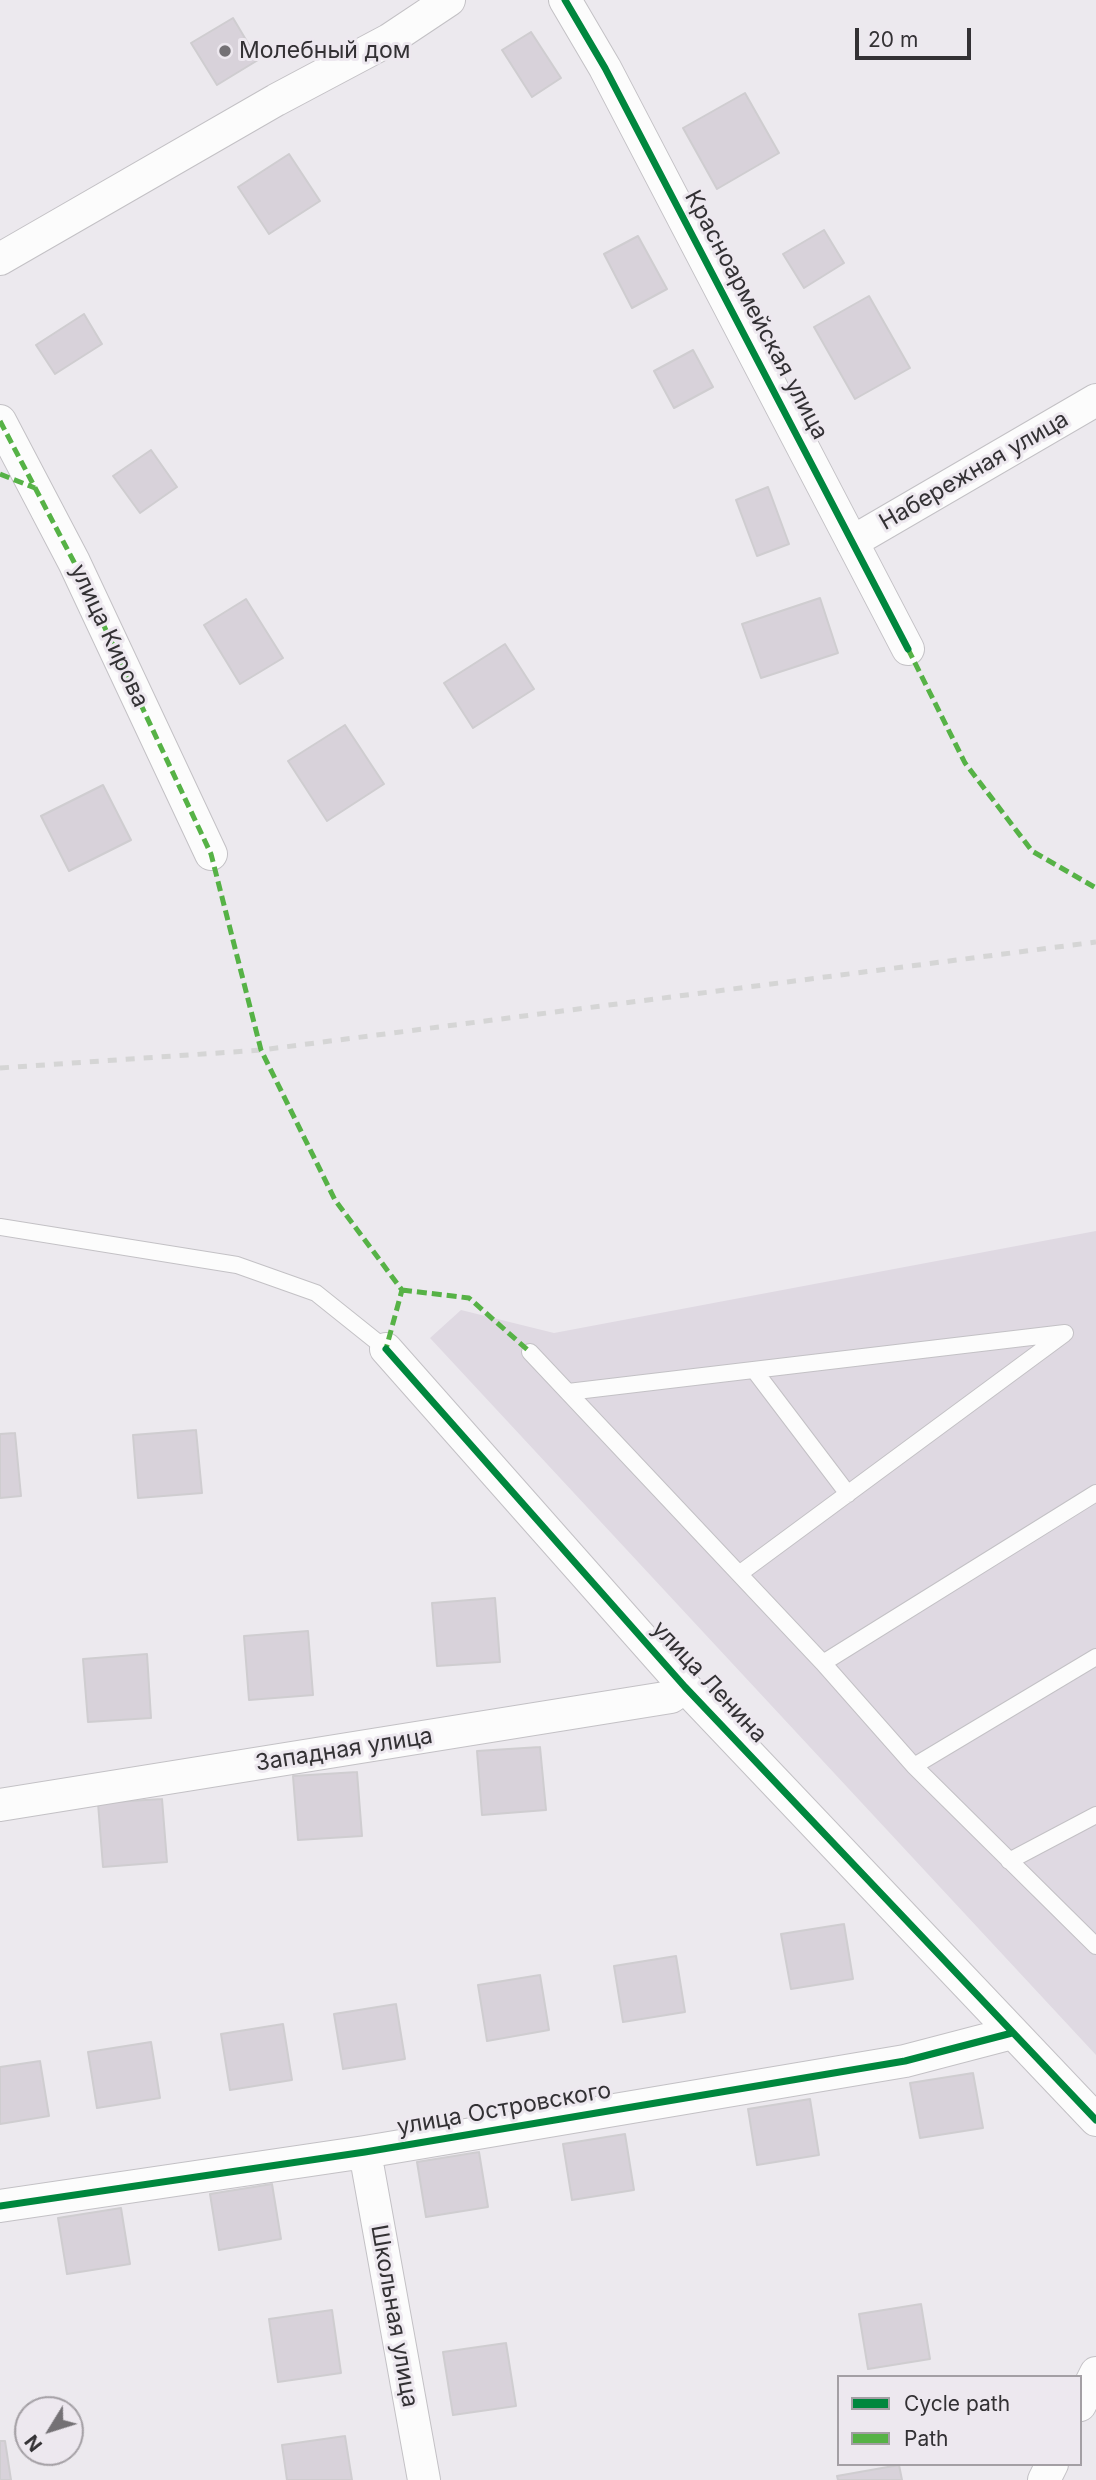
<!DOCTYPE html>
<meta charset="utf-8">
<style>
body{margin:0}
#map{position:relative;width:1096px;height:2480px;overflow:hidden;background:#ece9ee;font-family:Inter,sans-serif}
canvas{display:block}
.legend{position:absolute;left:837px;top:2375px;width:245px;height:91px;box-sizing:border-box;background:#ede8ef;border:2px solid #a39fa4;margin:0;padding:9px 12px;list-style:none;font-size:21px;color:#333134}
.legend li{display:flex;align-items:center;gap:14px;height:35px}
.legend b{width:35px;border:2px solid #a39fa4}
.north{position:absolute;left:14px;top:2396px;width:70px;height:70px;box-sizing:border-box;background:#ede8ef;border:2px solid #a39fa4;border-radius:50%;rotate:232deg;font-size:19px;font-weight:700;line-height:28px;text-align:center;color:#333134}
.north::after{content:'';display:block;margin:auto;width:24px;height:32px;background:#747175;clip-path:polygon(50% 0,100% 100%,50% 72%,0 100%)}
.scale{position:absolute;left:855px;top:28px;width:116px;height:32px;box-sizing:border-box;border:4px solid #333134;border-top:0;padding-left:9px;font-size:21px;line-height:24px;white-space:nowrap;color:#333134;-webkit-text-stroke:5px #ede8ef;paint-order:stroke}
</style>
<div id="map">
<canvas width="1096" height="2480"></canvas>
<ul class="legend">
<li><b style="height:9px;background:#00873e"></b>Cycle path</li>
<li><b style="height:9px;background:#56b246"></b>Path</li>
</ul>
<div class="north">N</div>
<div class="scale">20 m</div>
</div>
<script>
const ctx = document.querySelector('canvas').getContext('2d');
ctx.lineJoin = 'round';
function fill(path, color) {
  ctx.fillStyle = color;
  ctx.fill(path, 'evenodd');
}
function poly(rows) {
  const path = new Path2D();
  for (const r of rows) {
    path.moveTo(r[0], r[1]);
    for (let i = 2; i < r.length; i += 2) path.lineTo(r[i], r[i + 1]);
  }
  return path;
}
function trace(path, color, width, dash) {
  ctx.strokeStyle = color;
  ctx.lineWidth = width;
  ctx.lineCap = dash ? 'butt' : 'round';
  ctx.setLineDash(dash || []);
  ctx.stroke(path);
}
function drawText(font, color, halo, rows, align = 'center') {
  ctx.font = font + ' Inter,sans-serif';
  ctx.lineWidth = 6;
  ctx.setLineDash([]);
  ctx.textBaseline = 'middle';
  ctx.strokeStyle = halo;
  ctx.fillStyle = color;
  for (const [text, x, y, turn = 0] of rows) {
    ctx.save();
    ctx.translate(x, y);
    ctx.rotate((+turn || 0) * Math.PI / 180);
    ctx.textAlign = isNaN(turn) ? turn : align;
    if (halo) ctx.strokeText(text, 0, 0);
    ctx.fillText(text, 0, 0);
    ctx.restore();
  }
}
fill(poly([
 [1096,1231,1096,2055,430,1338,461,1310,554,1333]
]), '#dfd9e2');
const building = poly([
 [233,18,258,60,217,85,191,43,233,18],
 [531,32,561,78,532,97,502,50,531,32],
 [745,93,779,153,717,189,683,128,745,93],
 [289,154,320,201,269,234,238,187,289,154],
 [824,230,844,263,804,288,783,254,824,230],
 [638,236,667,289,632,308,604,254,638,236],
 [869,296,910,368,855,399,814,327,869,296],
 [84,314,102,344,55,374,36,345,84,314],
 [693,350,713,387,674,408,654,371,693,350],
 [151,450,177,487,140,513,113,476,151,450],
 [768,487,789,544,757,556,736,500,768,487],
 [820,598,838,653,761,678,742,624,820,598],
 [246,599,283,658,240,684,204,625,246,599],
 [505,644,534,689,473,728,444,683,505,644],
 [345,725,384,784,327,821,288,761,345,725],
 [103,785,131,840,69,871,41,816,103,785],
 [196,1430,202,1493,138,1498,133,1435,196,1430],
 [15,1433,21,1496,0,1498,0,1434,15,1433],
 [495,1598,500,1662,437,1666,432,1603,495,1598],
 [308,1631,313,1695,249,1700,244,1636,308,1631],
 [147,1654,151,1718,88,1722,83,1659,147,1654],
 [540,1747,546,1810,482,1815,477,1751,540,1747],
 [357,1772,362,1836,298,1840,293,1776,357,1772],
 [162,1799,167,1862,103,1867,98,1803,162,1799],
 [844,1924,853,1979,791,1989,781,1934,844,1924],
 [676,1956,685,2012,623,2022,614,1966,676,1956],
 [540,1975,549,2030,487,2041,478,1985,540,1975],
 [396,2004,405,2059,343,2069,334,2014,396,2004],
 [283,2024,292,2080,230,2090,221,2034,283,2024],
 [151,2042,160,2098,97,2108,88,2052,151,2042],
 [40,2061,49,2116,0,2124,0,2067,40,2061],
 [973,2073,983,2128,920,2138,910,2083,973,2073],
 [810,2099,819,2155,757,2165,748,2109,810,2099],
 [625,2134,634,2190,572,2200,563,2144,625,2134],
 [479,2152,488,2207,426,2217,417,2162,479,2152],
 [272,2184,281,2239,219,2250,210,2194,272,2184],
 [121,2208,130,2264,67,2274,58,2218,121,2208],
 [921,2304,930,2359,868,2369,859,2314,921,2304],
 [332,2310,341,2373,278,2382,269,2319,332,2310],
 [506,2343,516,2406,453,2415,443,2352,506,2343],
 [345,2436,352,2480,287,2480,282,2445,345,2436],
 [0,2441,5,2441,11,2480,0,2480,0,2441],
 [899,2465,902,2480,838,2480,837,2476,899,2465]
]);
fill(building, '#d8d2da');
trace(building, '#cfcdd0', 2);
const lane = poly([
 [0,1227,237,1265,316,1293,386,1349],
 [530,1352,823,1663,914,1766,1096,1946],
 [754,1370,848,1494],
 [568,1392,1065,1333],
 [739,1574,1064,1334],
 [823,1663,1096,1493],
 [914,1766,1096,1657],
 [1009,1861,1096,1815]
]);
const street = poly([
 [565,0,605,68,908,649],
 [0,259,276,100,389,40,449,0],
 [0,421,74,562,211,854],
 [852,542,1096,400],
 [386,1349,685,1687,1096,2120],
 [0,1805,671,1697,685,1687],
 [365,2152,424,2480],
 [0,2206,365,2152,905,2061,1012,2033],
 [1080,2405,1096,2373],
 [1044,2480,1052,2464]
]);
trace(lane, '#c3c1c5', 18);
trace(street, '#c3c1c5', 34);
trace(lane, '#fcfcfc', 16);
trace(street, '#fcfcfc', 32);
trace(poly([
 [0,1068,261,1050,1096,942]
]), '#d5d5d5', 5, [9, 9]);
trace(poly([
 [0,421,74,562,211,854,261,1050,335,1200,402,1290,386,1349],
 [0,474,35,488],
 [908,649,965,763,1032,851,1096,888],
 [402,1290,469,1298,530,1352]
]), '#56b246', 5, [10, 5]);
trace(poly([
 [565,0,605,68,908,649],
 [386,1349,685,1687,1096,2120],
 [0,2206,365,2152,905,2061,1012,2033]
]), '#00873e', 7);
for (const [x, y, r, color] of [
 [225,51,7,"#747175"]
]) {
  const dot = new Path2D();
  dot.arc(x, y, r, 0, 2 * Math.PI);
  ctx.fillStyle = color;
  ctx.fill(dot);
  trace(dot, '#ede8ef', 2.5);
}
drawText('23px', '#333134', '#ede8ef', [
 ["Молебный дом",239,51]
], 'left');
drawText('23px', '#333134', '#ede8ef', [
 ["Красноармейская улица",756,315,62],
 ["Набережная улица",974,471,-30],
 ["улица Кирова",109,636,65],
 ["улица Ленина",709,1682,47],
 ["Западная улица",344,1750,-9],
 ["улица Островского",504,2109,-10],
 ["Школьная улица",394,2316,80]
]);
</script>
